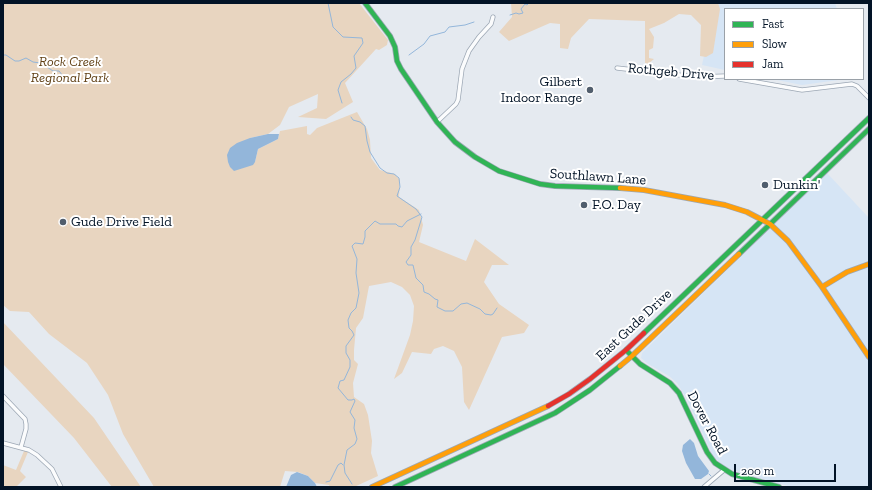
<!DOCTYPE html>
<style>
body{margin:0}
#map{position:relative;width:872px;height:490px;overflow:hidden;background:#e5eaf0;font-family:"Zilla Slab",serif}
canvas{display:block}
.frame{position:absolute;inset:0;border:4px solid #021326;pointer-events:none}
.legend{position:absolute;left:724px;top:8px;width:140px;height:72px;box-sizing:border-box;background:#fff;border:1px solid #9aa1a8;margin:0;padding:5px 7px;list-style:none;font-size:12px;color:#021326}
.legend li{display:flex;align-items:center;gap:8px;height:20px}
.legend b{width:20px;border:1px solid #9aa1a8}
.scale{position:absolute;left:734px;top:464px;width:102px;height:18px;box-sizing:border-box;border:2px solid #021326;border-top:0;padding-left:5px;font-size:12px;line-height:14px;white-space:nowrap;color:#021326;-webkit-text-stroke:3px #fff;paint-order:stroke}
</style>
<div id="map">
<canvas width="872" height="490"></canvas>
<div class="frame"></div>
<ul class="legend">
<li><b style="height:5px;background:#30b455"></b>Fast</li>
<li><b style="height:5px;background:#ff9f0a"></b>Slow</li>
<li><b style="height:5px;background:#e5322d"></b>Jam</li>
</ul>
<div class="scale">200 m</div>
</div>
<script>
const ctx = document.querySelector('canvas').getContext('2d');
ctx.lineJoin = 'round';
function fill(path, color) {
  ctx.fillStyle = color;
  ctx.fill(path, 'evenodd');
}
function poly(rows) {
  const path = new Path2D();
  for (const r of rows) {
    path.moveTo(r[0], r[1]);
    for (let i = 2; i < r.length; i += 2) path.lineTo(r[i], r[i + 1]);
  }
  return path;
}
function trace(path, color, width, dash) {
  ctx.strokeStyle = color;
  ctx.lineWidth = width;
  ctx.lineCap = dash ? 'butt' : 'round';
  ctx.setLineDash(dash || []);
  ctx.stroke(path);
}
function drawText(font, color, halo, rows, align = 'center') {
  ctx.font = font + ' "Zilla Slab",serif';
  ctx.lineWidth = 4;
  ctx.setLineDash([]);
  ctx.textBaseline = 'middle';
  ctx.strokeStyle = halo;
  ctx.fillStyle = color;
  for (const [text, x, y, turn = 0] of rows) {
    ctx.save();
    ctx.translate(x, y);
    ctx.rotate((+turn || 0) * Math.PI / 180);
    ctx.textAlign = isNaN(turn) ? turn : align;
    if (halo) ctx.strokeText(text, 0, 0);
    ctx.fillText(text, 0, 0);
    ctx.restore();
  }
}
fill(poly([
 [715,3,835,3,837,9,725,9,725,70,702,65],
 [772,79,846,79,802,85],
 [827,173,869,218,869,487,791,487,729,469,719,462,712,454,687,399,677,383,669,376,648,364,641,358,642,353]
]), '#d6e5f5');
fill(poly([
 [3,3,359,3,388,40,387,45,379,50,376,49,345,83,353,102,326,119,298,117,317,108,318,94,289,107,280,125,268,134,250,138,255,162,258,149,278,139,280,131,307,126,307,134,310,135,317,128,357,112,367,129,370,140,371,158,380,170,395,174,400,180,399,197,419,210,423,225,419,242,466,261,475,239,509,265,492,265,484,282,499,304,529,325,524,333,502,337,469,410,464,402,462,367,454,351,443,346,434,349,431,354,412,352,402,373,394,379,410,335,413,321,414,306,410,295,402,287,391,282,369,286,363,318,356,328,354,350,354,360,358,364,353,383,354,397,364,404,368,415,372,441,371,453,378,476,354,487,330,487,329,485,315,483,308,476,298,472,285,471,280,487,154,487,123,434,108,395,87,363,49,334,29,312,10,311,3,305],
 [511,3,718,3,720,9,713,53,706,57,700,56,701,25,691,15,679,14,664,23,649,29,654,37,653,48,649,50,649,58,654,59,648,64,645,63,645,21,589,19,571,38,568,49,560,48,560,24,550,23,509,41,499,32,512,17],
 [3,322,94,418,141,487,112,487,74,438,3,364],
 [24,451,28,452,20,471,26,477,16,487,3,487,3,465,16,470]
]), '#e8d5c0');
fill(poly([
 [268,134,279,134,278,139,258,149,255,162,253,165,234,171,230,167,228,162,227,155,230,148,237,143,250,138],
 [690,439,694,443,698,456,709,471,708,474,701,479,695,479,686,463,682,451,683,445],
 [297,472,308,476,315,483,317,487,286,487,291,475]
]), '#93b6da');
trace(poly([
 [328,3,333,27,343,37,362,38,363,43,354,56,356,68,351,74,341,82,338,90,342,103],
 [510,15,516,13,519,14,523,13,521,9,525,4,527,5,529,3],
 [3,55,6,55,15,61,19,61,26,58,33,62,41,63,53,71,59,71,63,76,67,76],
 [409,55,424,44,430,36,445,32,449,27,465,25,474,22],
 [351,117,353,120,360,122,365,126,367,141,370,152,380,168,387,173,394,174,399,178,400,187,397,196,416,209,422,217,415,240,411,247,411,255,406,262,408,265,413,265,416,278,423,285,424,292,429,294,435,299,438,300,437,307,445,311,453,311,461,304,467,303,480,309,485,314,491,315,493,314,497,308],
 [709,474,711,476],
 [326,482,330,481,338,465,341,463,343,465],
 [352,484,345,473,344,465,347,450,355,444,357,439,354,428,355,420,350,412,355,401,354,399,352,400,348,400,338,388,340,381,344,380,350,367,350,360,346,353,346,346,354,335,352,331,349,328,348,320,351,313,356,308,359,293,356,273,357,259,352,246,355,243,363,244,365,237,365,231,375,221,380,224,396,224,398,226,402,227,407,221,421,214]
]), '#93b6da', 1);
const street = poly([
 [617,68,697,77,725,76],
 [739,79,802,90,852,84,857,86,869,98],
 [437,122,456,104,458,100,462,69,469,51,479,37,491,24,493,17],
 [3,396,25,419,26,424,26,429,21,447],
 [3,443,29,450,37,455,52,469,61,487],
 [704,487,724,470]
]);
const fast = poly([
 [365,3,390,36,395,47,397,61,401,69,437,122,455,142,475,157,499,171,540,184,555,186,620,188],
 [739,254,869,129],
 [644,333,869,118],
 [626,350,640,364,670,383,679,393,707,452,715,463,732,474,779,487],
 [395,487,555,413,590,390,620,366]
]);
const slow = poly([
 [620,188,644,190,725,205,747,212,770,224,788,241,822,287,869,357],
 [822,287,847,272,869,264],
 [620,366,632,356,739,254],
 [372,487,548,406]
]);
const jam = poly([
 [548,406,569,394,590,379,626,350,644,333]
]);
trace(street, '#9ca7b4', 5);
trace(fast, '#9ca7b4', 6);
trace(slow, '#9ca7b4', 6);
trace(jam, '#9ca7b4', 6);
trace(street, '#fbfcfd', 3.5);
trace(fast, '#30b455', 4.5);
trace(slow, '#ff9f0a', 4.5);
trace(jam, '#e5322d', 4.5);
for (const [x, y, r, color] of [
 [590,90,4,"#515e6d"],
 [765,185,4,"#515e6d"],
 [584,205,4,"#515e6d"],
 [63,222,4,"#515e6d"]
]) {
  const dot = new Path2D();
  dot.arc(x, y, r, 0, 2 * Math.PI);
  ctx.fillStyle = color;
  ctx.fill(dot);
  trace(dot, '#fff', 1.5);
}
drawText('italic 14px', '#604015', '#fff', [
 ["Rock Creek",70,62],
 ["Regional Park",70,78]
]);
drawText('14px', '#021326', '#fff', [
 ["Rothgeb Drive",671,72,5],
 ["Southlawn Lane",598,177,4],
 ["East Gude Drive",634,325,-43],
 ["Dover Road",707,423,62]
]);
drawText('14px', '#021326', '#fff', [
 ["Gilbert",582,82,"right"],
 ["Indoor Range",582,98,"right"],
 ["Dunkin'",773,185],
 ["F.O. Day",592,205],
 ["Gude Drive Field",71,222]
], 'left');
</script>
